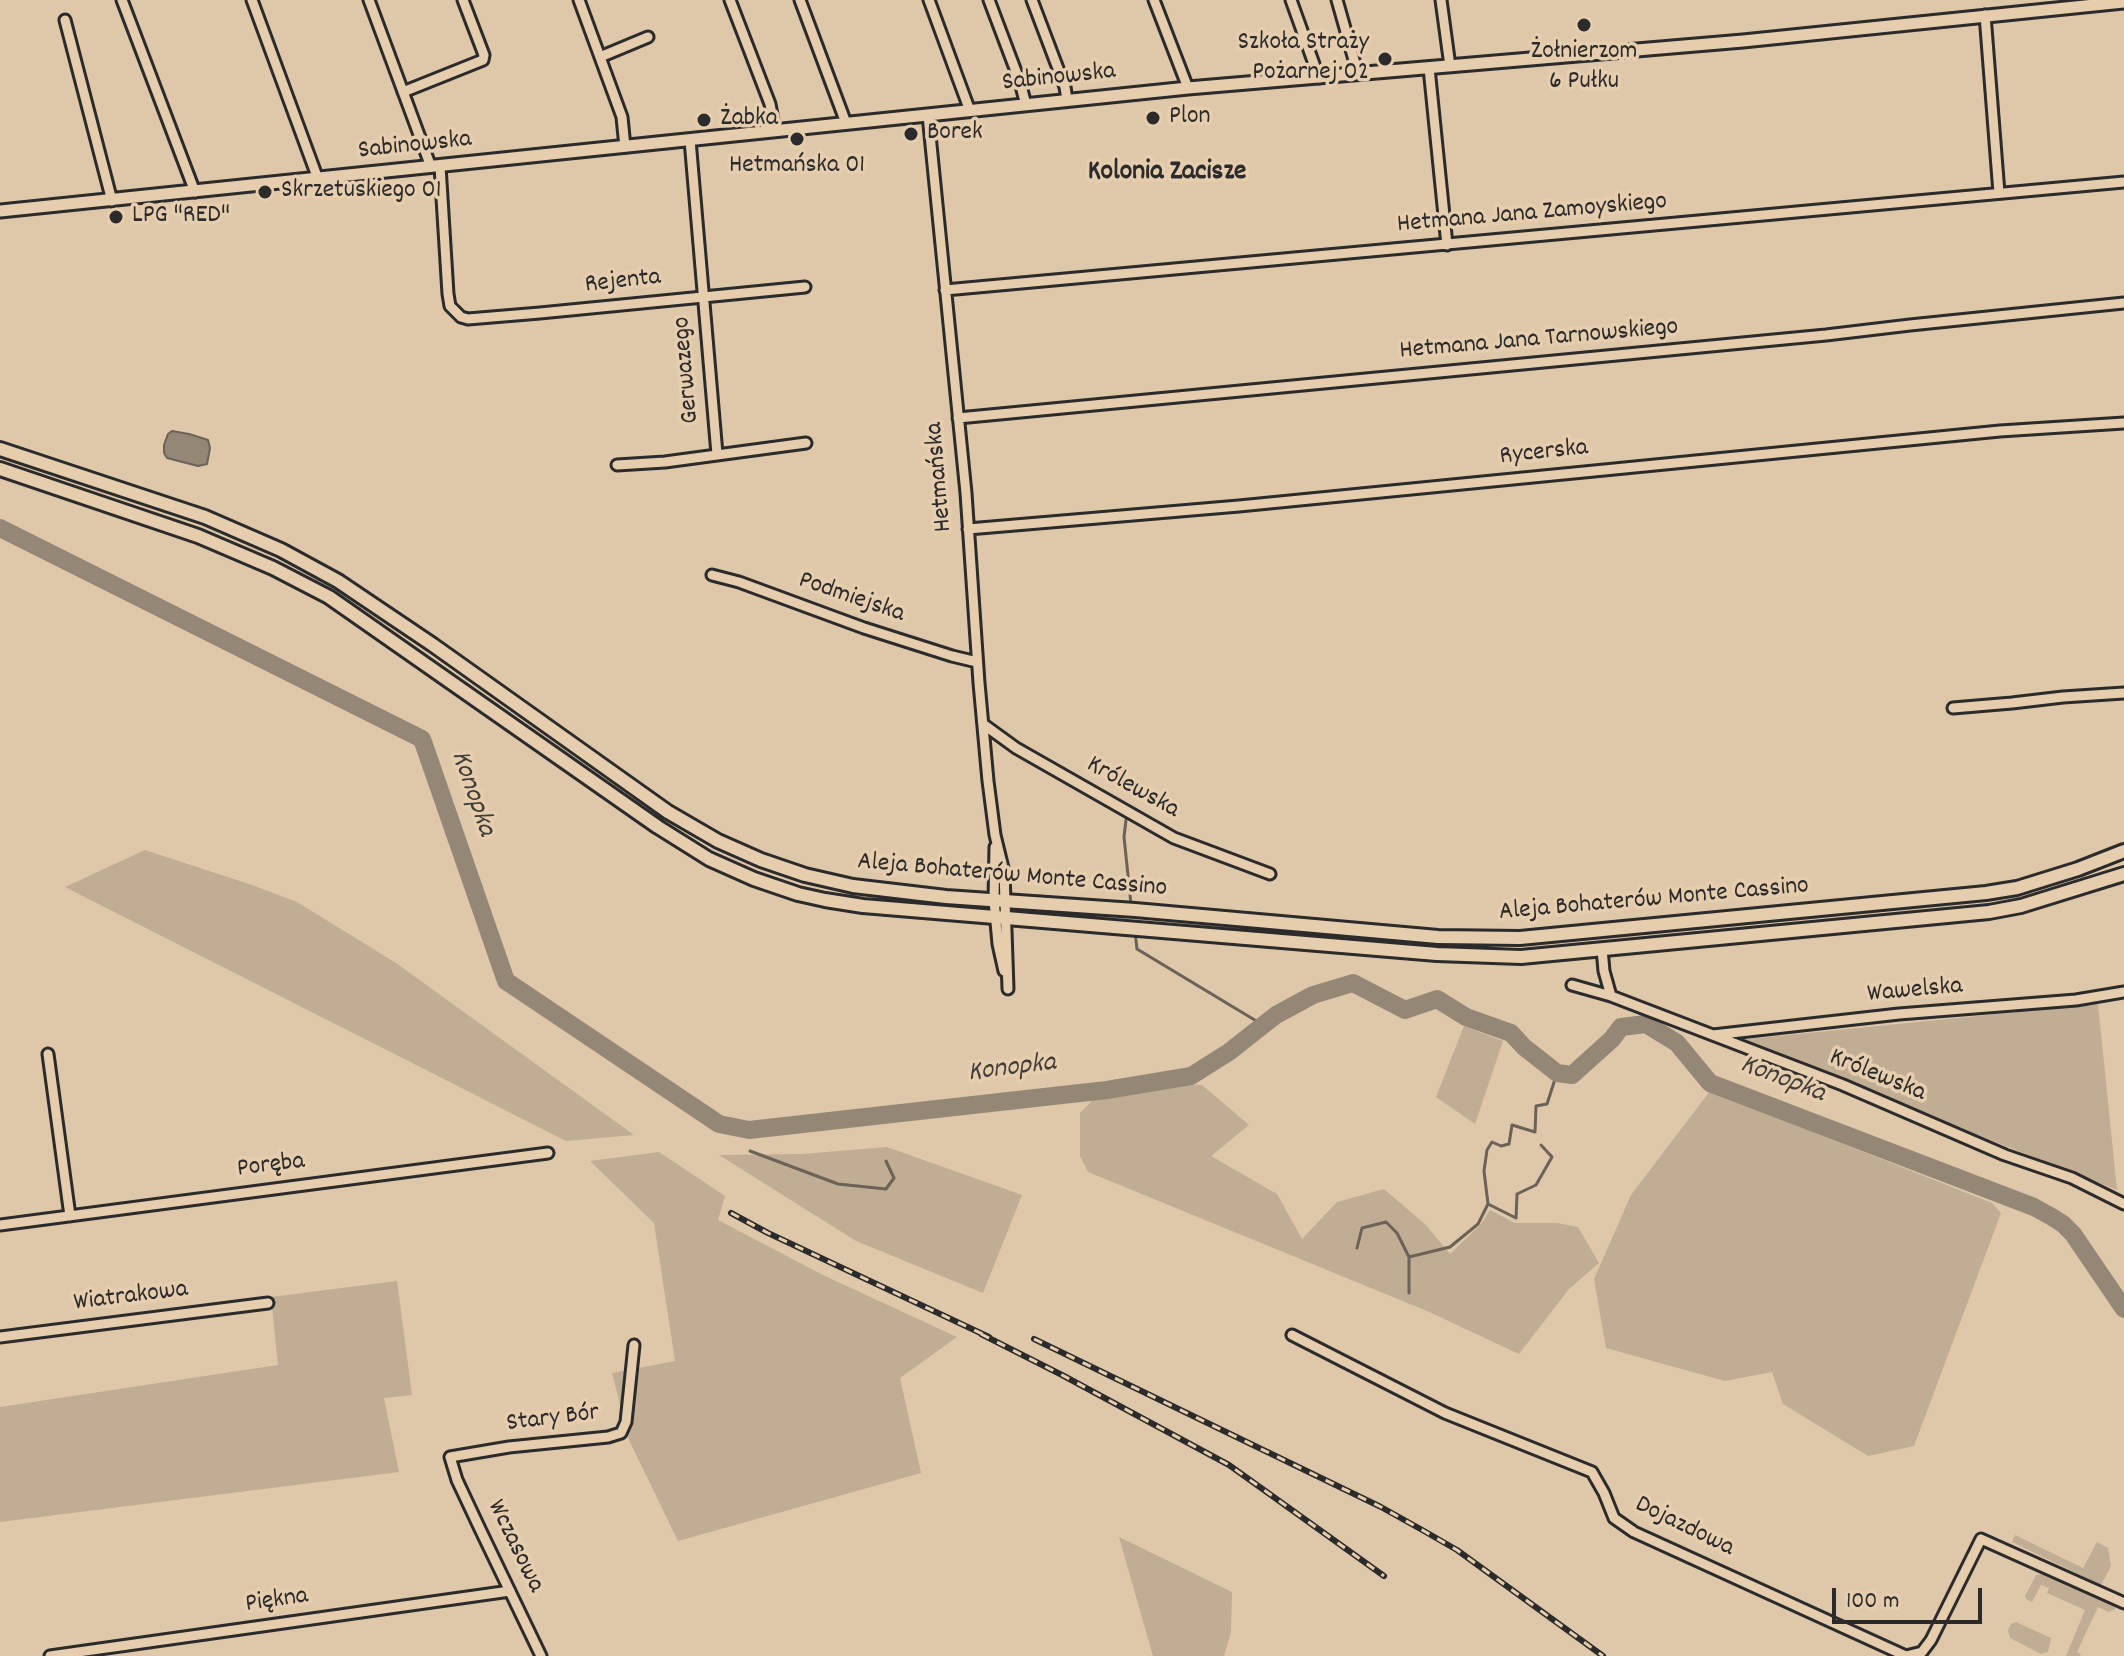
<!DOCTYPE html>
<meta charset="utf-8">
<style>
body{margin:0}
#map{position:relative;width:2124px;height:1656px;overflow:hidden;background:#dfc7a9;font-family:Dekko,sans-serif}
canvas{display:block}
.scale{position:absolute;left:1832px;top:1588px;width:150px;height:36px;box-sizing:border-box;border:4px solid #2b2b2b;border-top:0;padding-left:10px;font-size:24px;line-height:28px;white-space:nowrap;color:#2b2b2b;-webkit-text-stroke:6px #e6cdae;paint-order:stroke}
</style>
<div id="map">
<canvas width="2124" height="1656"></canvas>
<div class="scale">100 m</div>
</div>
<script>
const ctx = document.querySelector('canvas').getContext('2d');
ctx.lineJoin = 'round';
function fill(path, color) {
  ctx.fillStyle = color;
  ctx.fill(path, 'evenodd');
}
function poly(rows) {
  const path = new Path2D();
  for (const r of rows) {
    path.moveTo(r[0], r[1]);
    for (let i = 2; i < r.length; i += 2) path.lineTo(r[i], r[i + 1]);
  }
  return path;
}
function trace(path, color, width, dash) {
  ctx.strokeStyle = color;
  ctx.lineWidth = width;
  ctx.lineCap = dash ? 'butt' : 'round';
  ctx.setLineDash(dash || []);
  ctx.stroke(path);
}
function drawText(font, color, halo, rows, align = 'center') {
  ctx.font = font + ' Dekko,sans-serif';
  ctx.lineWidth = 7;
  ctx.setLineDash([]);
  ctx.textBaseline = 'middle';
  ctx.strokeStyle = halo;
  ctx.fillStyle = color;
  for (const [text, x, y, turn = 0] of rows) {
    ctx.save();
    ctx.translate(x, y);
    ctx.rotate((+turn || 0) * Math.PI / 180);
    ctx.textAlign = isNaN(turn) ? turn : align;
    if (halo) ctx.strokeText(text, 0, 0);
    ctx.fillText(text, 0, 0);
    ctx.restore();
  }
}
fill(poly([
 [145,850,252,885,297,902,396,963,634,1135,566,1141,65,887],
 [2098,1004,2117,1190,1738,1040],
 [1464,1026,1503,1041,1475,1124,1436,1097],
 [1114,1079,1202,1085,1249,1125,1211,1156,1277,1194,1302,1239,1337,1202,1384,1189,1426,1225,1450,1254,1481,1224,1490,1210,1515,1223,1557,1223,1578,1227,1599,1263,1569,1289,1519,1354,1427,1311,1088,1172,1080,1156,1080,1113],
 [1710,1091,1992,1203,2001,1213,1914,1446,1868,1456,1783,1404,1772,1372,1725,1381,1606,1348,1594,1279,1631,1195],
 [887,1147,1022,1195,983,1293,856,1241,719,1155,803,1154],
 [659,1152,725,1196,718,1220,825,1276,957,1337,900,1378,921,1473,678,1541,629,1440,612,1373,675,1361,654,1223,590,1161],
 [397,1281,412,1395,384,1398,399,1472,0,1522,0,1407,278,1365,271,1297],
 [2015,1535,2083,1568,2097,1542,2108,1548,2111,1566,2101,1585,2012,1542],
 [1119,1537,1232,1592,1231,1632,1224,1656,1153,1656],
 [2046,1573,2113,1603,2115,1606,2115,1609,2109,1612,2098,1607,2077,1652,2081,1654,2080,1656,2066,1656,2085,1610,2047,1593,2049,1588,2041,1585,2032,1602,2026,1599,2025,1596,2036,1575],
 [2016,1622,2051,1638,2048,1652,2041,1654,2010,1638,2008,1630,2011,1624]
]), '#c0ad94');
const water = poly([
 [172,431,189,434,208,440,210,448,207,464,198,466,167,458,164,453,164,445,168,434,172,431]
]);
fill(water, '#958776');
trace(water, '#6b6258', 2);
trace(poly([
 [1126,820,1124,837,1131,904],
 [1135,932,1137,949,1263,1025],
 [750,1151,838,1184,886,1189,894,1178,886,1161],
 [1488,1204,1516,1218,1517,1194,1536,1185,1552,1157,1541,1145],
 [1357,1248,1362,1228,1386,1222,1397,1233,1409,1257,1450,1247,1478,1224,1488,1204,1484,1171,1487,1150,1492,1142,1501,1146,1509,1144,1512,1125,1535,1132,1536,1106,1547,1104,1557,1073],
 [1409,1293,1409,1257]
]), '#6b6258', 3);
trace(poly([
 [0,528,422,739,506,981,719,1124,749,1130,1107,1090,1191,1076,1229,1052,1276,1015,1313,995,1353,983,1405,1010,1437,999,1466,1017,1511,1033,1524,1047,1557,1073,1572,1075,1612,1039,1621,1027,1646,1024,1677,1043,1710,1083,2034,1207,2052,1217,2063,1224,2073,1234,2124,1309]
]), '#958776', 18);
const minor = poly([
 [122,0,195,192],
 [252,0,318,179],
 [369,0,431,167],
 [579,0,622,117,625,147],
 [730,0,770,104,775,131],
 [800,0,846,123],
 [929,0,970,111],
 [989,0,1020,82,1026,105],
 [1032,0,1065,87,1067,100],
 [1154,0,1188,88],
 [1291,0,1319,78],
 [1337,0,1358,74],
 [1441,0,1450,66],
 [1985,15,1999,193],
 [65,20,112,201],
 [600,57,648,37],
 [1429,68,1447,245],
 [403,92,483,60,484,55,463,0],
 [928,115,966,493,979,683,988,781,995,835,1004,872,1008,989],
 [690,140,717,454],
 [440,166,448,294,450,306,461,317,468,319,540,313,805,287],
 [945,290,2124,182],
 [958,418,1826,335,1910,325,2124,303],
 [617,465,665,462,806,443],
 [968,529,1239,506,2000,431,2124,423],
 [712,575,739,582,864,628,952,656,977,662],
 [1953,708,2012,703,2063,697,2124,693],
 [983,724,1016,748,1174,838,1270,874],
 [995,847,994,900,998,944,1004,971],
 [1602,949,1604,971,1611,996],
 [1572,985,1611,996,1843,1085,2005,1155,2072,1178,2124,1204],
 [1713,1035,1899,1014,2076,1000,2124,992],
 [48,1054,70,1216],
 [0,1225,548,1153],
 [1292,1335,1445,1413,1592,1472,1604,1493,1614,1518,1634,1532,1906,1656,1922,1652,1931,1640,1981,1539,2124,1603],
 [0,1337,268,1303],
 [50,1656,510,1591],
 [541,1656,480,1529,457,1480,450,1457,509,1447,608,1437,621,1433,626,1422,634,1345]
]);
const tertiary = poly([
 [0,211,1188,88,1743,41,2124,2]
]);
const secondary = poly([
 [0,449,205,517,281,550,338,581,433,645,668,812,718,841,761,860,805,875,853,886,946,897,1135,910,1438,937,1520,938,1986,893,2017,888,2078,869,2124,851],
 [0,469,198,536,273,568,329,597,658,827,709,859,754,879,798,894,825,900,863,906,1437,954,1521,957,1989,912,2021,906,2124,874]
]);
trace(minor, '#2b2b2b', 15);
trace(tertiary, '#2b2b2b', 17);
trace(secondary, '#2b2b2b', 18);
trace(minor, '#e6cdae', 9);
trace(tertiary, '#e6cdae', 11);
trace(secondary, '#e6cdae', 12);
const rail = poly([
 [731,1213,768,1233,989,1337],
 [981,1334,1062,1375,1229,1465,1384,1576],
 [1034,1339,1381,1507,1424,1531,1457,1550,1603,1656]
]);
trace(rail, '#2b2b2b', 6);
trace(rail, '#e6cdae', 3, [9]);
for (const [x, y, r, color] of [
 [1584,25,8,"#2b2b2b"],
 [1385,59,8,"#2b2b2b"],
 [1153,118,8,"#2b2b2b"],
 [704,120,8,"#2b2b2b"],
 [911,134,8,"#2b2b2b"],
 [797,139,8,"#2b2b2b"],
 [265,192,8,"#2b2b2b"],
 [116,217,8,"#2b2b2b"]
]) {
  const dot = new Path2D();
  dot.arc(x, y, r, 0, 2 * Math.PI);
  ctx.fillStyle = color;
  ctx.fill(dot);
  trace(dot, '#e6cdae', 3);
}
drawText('26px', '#2b2b2b', '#e6cdae', [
 ["Szkoła Straży",1369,44,"right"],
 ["Pożarnej 02",1369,74,"right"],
 ["Żołnierzom",1584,53,"center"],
 ["6 Pułku",1584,83,"center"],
 ["Plon",1169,118],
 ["Żabka",720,120],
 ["Borek",927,134],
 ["Hetmańska 01",797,167,"center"],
 ["Skrzetuskiego 01",281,192],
 ["LPG \"RED\"",132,217]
], 'left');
drawText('26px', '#2b2b2b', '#e6cdae', [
 ["Sabinowska",1059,79,-6],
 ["Sabinowska",415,147,-6],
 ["Hetmana Jana Zamoyskiego",1532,215,-5],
 ["Rejenta",623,283,-6],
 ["Hetmana Jana Tarnowskiego",1539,341,-5],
 ["Gerwazego",688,370,-95],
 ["Rycerska",1544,454,-6],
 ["Hetmańska",941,477,-95],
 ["Podmiejska",851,599,19],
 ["Królewska",1132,789,29],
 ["Aleja Bohaterów Monte Cassino",1012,877,5],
 ["Aleja Bohaterów Monte Cassino",1654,901,-5],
 ["Wawelska",1915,992,-5],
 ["Królewska",1877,1077,22],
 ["Poręba",271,1167,-7],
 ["Wiatrakowa",131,1298,-7],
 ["Stary Bór",553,1420,-7],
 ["Dojazdowa",1684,1528,26],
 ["Wczasowa",514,1547,64],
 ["Piękna",277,1602,-8]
]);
drawText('bold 28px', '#2b2b2b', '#e6cdae', [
 ["Kolonia Zacisze",1167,174]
]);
drawText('italic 28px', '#403d3a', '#e6cdae', [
 ["Konopka",471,794,71],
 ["Konopka",1012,1070,-7],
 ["Konopka",1782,1081,21]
]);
</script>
